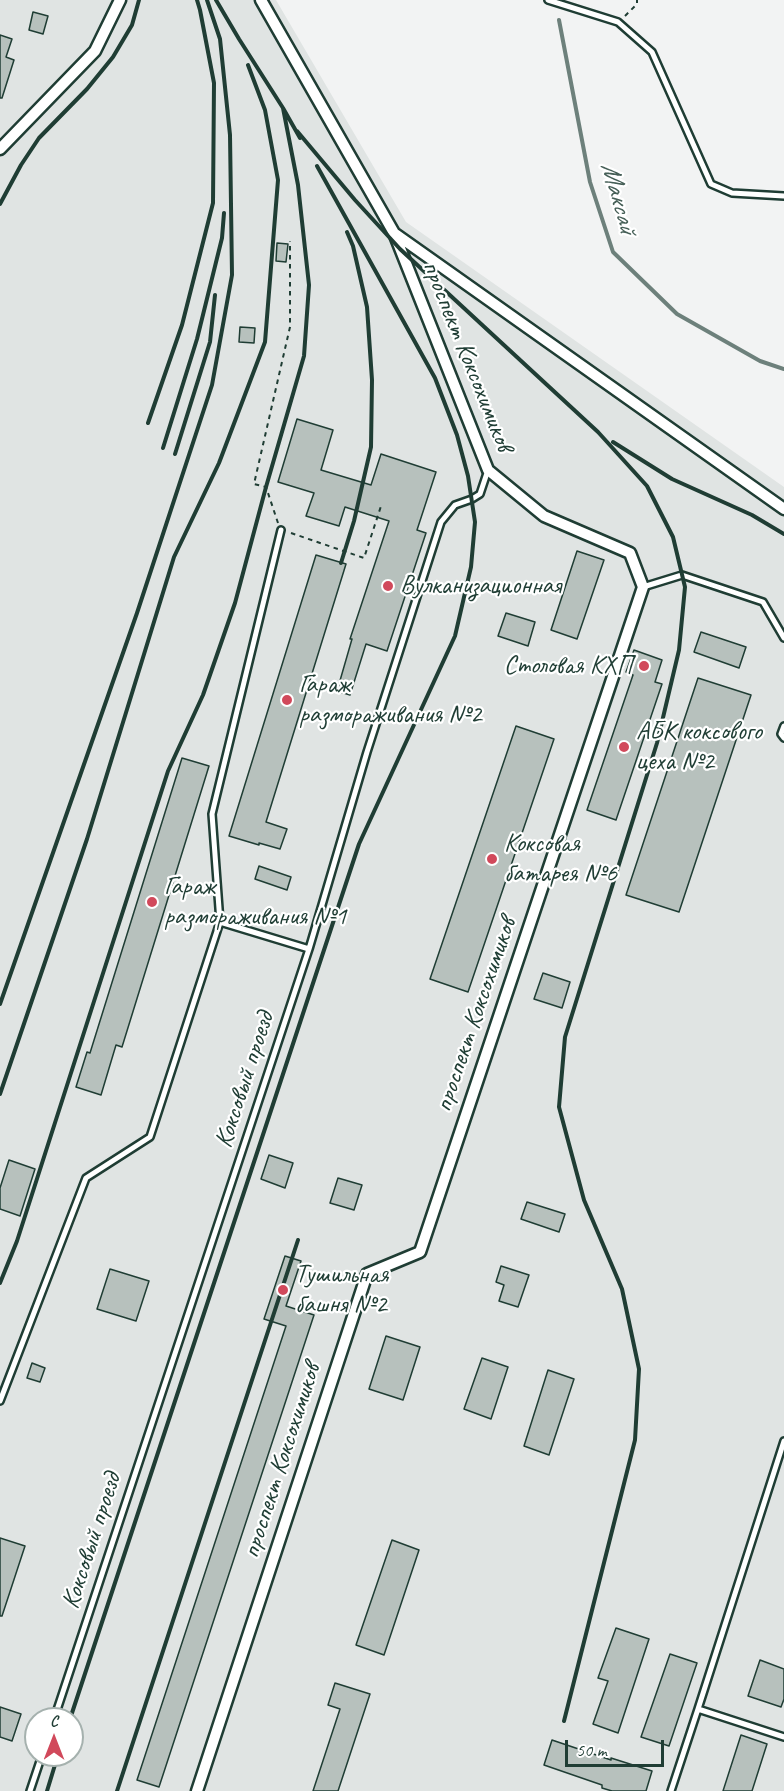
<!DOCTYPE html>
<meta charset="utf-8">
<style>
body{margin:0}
#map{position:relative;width:784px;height:1791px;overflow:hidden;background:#f2f3f3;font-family:Caveat,sans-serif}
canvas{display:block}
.north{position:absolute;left:24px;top:1707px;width:60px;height:60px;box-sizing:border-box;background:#fff;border:2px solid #a5b1ae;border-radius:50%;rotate:0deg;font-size:16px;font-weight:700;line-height:24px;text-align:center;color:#1f3d34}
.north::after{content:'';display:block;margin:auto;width:21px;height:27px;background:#d1495b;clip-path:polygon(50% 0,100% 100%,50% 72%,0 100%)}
.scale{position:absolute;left:565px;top:1740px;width:99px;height:27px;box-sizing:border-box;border:3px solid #1f3d34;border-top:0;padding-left:8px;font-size:18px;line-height:21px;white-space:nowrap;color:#1f3d34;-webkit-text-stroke:4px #fff;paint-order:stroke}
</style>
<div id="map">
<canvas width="784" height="1791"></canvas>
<div class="north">С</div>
<div class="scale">50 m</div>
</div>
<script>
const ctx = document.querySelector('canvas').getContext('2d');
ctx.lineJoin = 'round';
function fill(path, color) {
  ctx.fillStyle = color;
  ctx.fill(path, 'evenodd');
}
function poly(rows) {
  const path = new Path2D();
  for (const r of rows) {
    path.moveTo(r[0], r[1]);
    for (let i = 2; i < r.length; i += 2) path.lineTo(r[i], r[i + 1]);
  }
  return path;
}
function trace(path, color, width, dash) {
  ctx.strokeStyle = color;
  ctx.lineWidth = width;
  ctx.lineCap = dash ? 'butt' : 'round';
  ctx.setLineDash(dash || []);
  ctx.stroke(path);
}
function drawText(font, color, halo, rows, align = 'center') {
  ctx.font = font + ' Caveat,sans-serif';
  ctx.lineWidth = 4.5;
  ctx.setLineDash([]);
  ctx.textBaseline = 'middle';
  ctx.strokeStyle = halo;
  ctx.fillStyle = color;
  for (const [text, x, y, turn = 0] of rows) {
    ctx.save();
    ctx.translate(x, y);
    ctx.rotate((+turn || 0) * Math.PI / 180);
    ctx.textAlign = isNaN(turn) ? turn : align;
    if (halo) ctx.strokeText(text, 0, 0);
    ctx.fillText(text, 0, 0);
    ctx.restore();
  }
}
fill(poly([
 [0,0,276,0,406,222,784,487,784,1791,0,1791],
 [36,1719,72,1719,72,1755,36,1755]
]), '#e0e4e3');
trace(poly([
 [559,20,590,182,613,252,677,314,760,361,784,369]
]), '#6d807b', 4);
const building = poly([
 [33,12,48,16,43,34,29,30,33,12],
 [0,35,12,39,6,57,14,60,2,98,0,98,0,35],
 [277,243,288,244,286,262,276,261,277,243],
 [240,327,255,328,254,343,239,342,240,327],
 [297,419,333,430,321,470,371,485,381,454,436,472,417,530,426,533,387,651,366,644,350,695,337,691,352,639,350,639,389,521,345,507,339,526,306,516,314,493,278,482,297,419],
 [577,551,604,560,577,639,551,630,577,551],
 [316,555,346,564,266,822,287,829,280,849,259,843,259,845,229,836,316,555],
 [506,613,535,622,528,646,498,636,506,613],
 [701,632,746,647,739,668,694,652,701,632],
 [634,650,662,660,655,682,662,684,616,820,587,810,633,675,626,672,634,650],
 [698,678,751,695,679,912,626,895,698,678],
 [516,726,554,739,468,992,430,979,516,726],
 [182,758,209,766,122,1047,116,1045,101,1095,76,1087,87,1052,90,1053,182,758],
 [259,866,291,877,287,890,255,879,259,866],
 [543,973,570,982,562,1008,534,999,543,973],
 [269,1155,293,1163,285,1188,261,1179,269,1155],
 [9,1160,35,1169,20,1216,0,1209,0,1188,9,1160],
 [338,1178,362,1185,354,1210,330,1203,338,1178],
 [527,1202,565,1214,559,1232,521,1219,527,1202],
 [285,1256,301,1261,286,1306,314,1315,159,1787,137,1780,286,1326,264,1319,285,1256],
 [501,1266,529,1275,518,1307,499,1301,504,1285,496,1282,501,1266],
 [110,1269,149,1281,136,1321,97,1309,110,1269],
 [386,1336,420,1347,403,1400,369,1389,386,1336],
 [482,1358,508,1367,491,1419,464,1409,482,1358],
 [32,1363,45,1368,40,1382,27,1378,32,1363],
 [548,1370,574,1379,549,1455,524,1446,548,1370],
 [0,1538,25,1546,2,1616,0,1616,0,1538],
 [392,1540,419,1550,384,1655,356,1645,392,1540],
 [616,1628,649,1639,618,1733,593,1724,608,1681,598,1678,616,1628],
 [670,1654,697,1663,669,1746,641,1737,670,1654],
 [760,1660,784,1669,784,1699,781,1707,748,1696,760,1660],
 [335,1683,370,1694,338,1791,313,1791,340,1709,328,1705,335,1683],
 [0,1707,21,1714,12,1741,0,1737,0,1707],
 [741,1735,767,1744,752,1791,723,1791,741,1735],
 [552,1740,611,1760,611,1758,652,1771,646,1791,612,1791,602,1788,602,1785,544,1765,552,1740]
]);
fill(building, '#b7c1bd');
trace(building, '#1f3d34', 1.5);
const lane = poly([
 [548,0,618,22,652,52,711,184,732,193,784,196],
 [643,587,682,575,763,602,784,638],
 [784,726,781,734,784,738],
 [220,922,309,949],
 [0,1401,86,1178,150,1137,220,922,212,814,281,530],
 [784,1441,698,1709,784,1737],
 [54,1719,309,949,367,752,441,522,455,505,472,499,480,494,488,470],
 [30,1791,42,1755],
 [671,1791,698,1709]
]);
const street = poly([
 [261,0,394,233,784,509],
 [0,149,95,51,120,0],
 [197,1791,367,1274,420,1252,643,587,630,553,544,516,488,470,394,233]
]);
trace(lane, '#1f3d34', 10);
trace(street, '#1f3d34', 15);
trace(poly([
 [625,16,637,4,637,0],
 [278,523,266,487,254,484,290,327,290,241],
 [291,533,364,558,382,503]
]), '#1f3d34', 2, [4.5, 4.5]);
trace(lane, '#fff', 5);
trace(street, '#fff', 10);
trace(poly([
 [283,108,300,138],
 [297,131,355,200,400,249,598,432,647,486,673,537,685,587,679,650,657,743,565,1037,559,1107,584,1200,622,1289,639,1369,635,1440,564,1721],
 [0,204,21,165,39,138,87,89,113,57,132,25,139,0],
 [148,423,182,325,213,203,214,83,200,10,197,0],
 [613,442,672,479,752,515,784,534],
 [163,448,197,339,222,238,224,213],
 [175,454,210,342,215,295],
 [341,563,354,521,371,447,372,380,367,307,353,246,347,232],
 [0,1004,137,613,212,385,232,275,230,135,220,39,207,0],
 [0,1094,87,839,174,557,219,463,265,342,278,180,265,110,248,65],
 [0,1283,17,1241,168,771,203,695,235,603,266,487,304,356,309,285,298,185,283,108,239,39,216,0],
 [70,1719,359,844,455,636,471,567,475,522,468,476,457,435,435,378,317,166],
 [47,1791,58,1755],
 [117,1791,298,1240]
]), '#1f3d34', 4);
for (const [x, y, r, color] of [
 [388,586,6,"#d1495b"],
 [644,666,6,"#d1495b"],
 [287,700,6,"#d1495b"],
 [624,747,6,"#d1495b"],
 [492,859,6,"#d1495b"],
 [152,902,6,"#d1495b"],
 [283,1290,6,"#d1495b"]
]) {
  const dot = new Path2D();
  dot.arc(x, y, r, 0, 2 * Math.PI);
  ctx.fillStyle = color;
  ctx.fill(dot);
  trace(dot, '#fff', 2);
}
drawText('26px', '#1f3d34', '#fff', [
 ["проспект Коксохимиков",467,356,68],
 ["проспект Коксохимиков",476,1015,-71],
 ["Коксовый проезд",245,1080,-72],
 ["проспект Коксохимиков",282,1461,-72],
 ["Коксовый проезд",92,1541,-72]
]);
drawText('26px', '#1f3d34', '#fff', [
 ["Вулканизационная",400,586],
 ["Столовая КХП",632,666,"right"],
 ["Гараж",299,685],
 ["размораживания №2",299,715],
 ["АБК коксового",636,732],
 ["цеха №2",636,762],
 ["Коксовая",504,844],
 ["батарея №6",504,874],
 ["Гараж",164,887],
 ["размораживания №1",164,917],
 ["Тушильная",295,1275],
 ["башня №2",295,1305]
], 'left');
drawText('italic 27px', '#465f57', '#fff', [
 ["Максай",618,198,74]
]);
</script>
